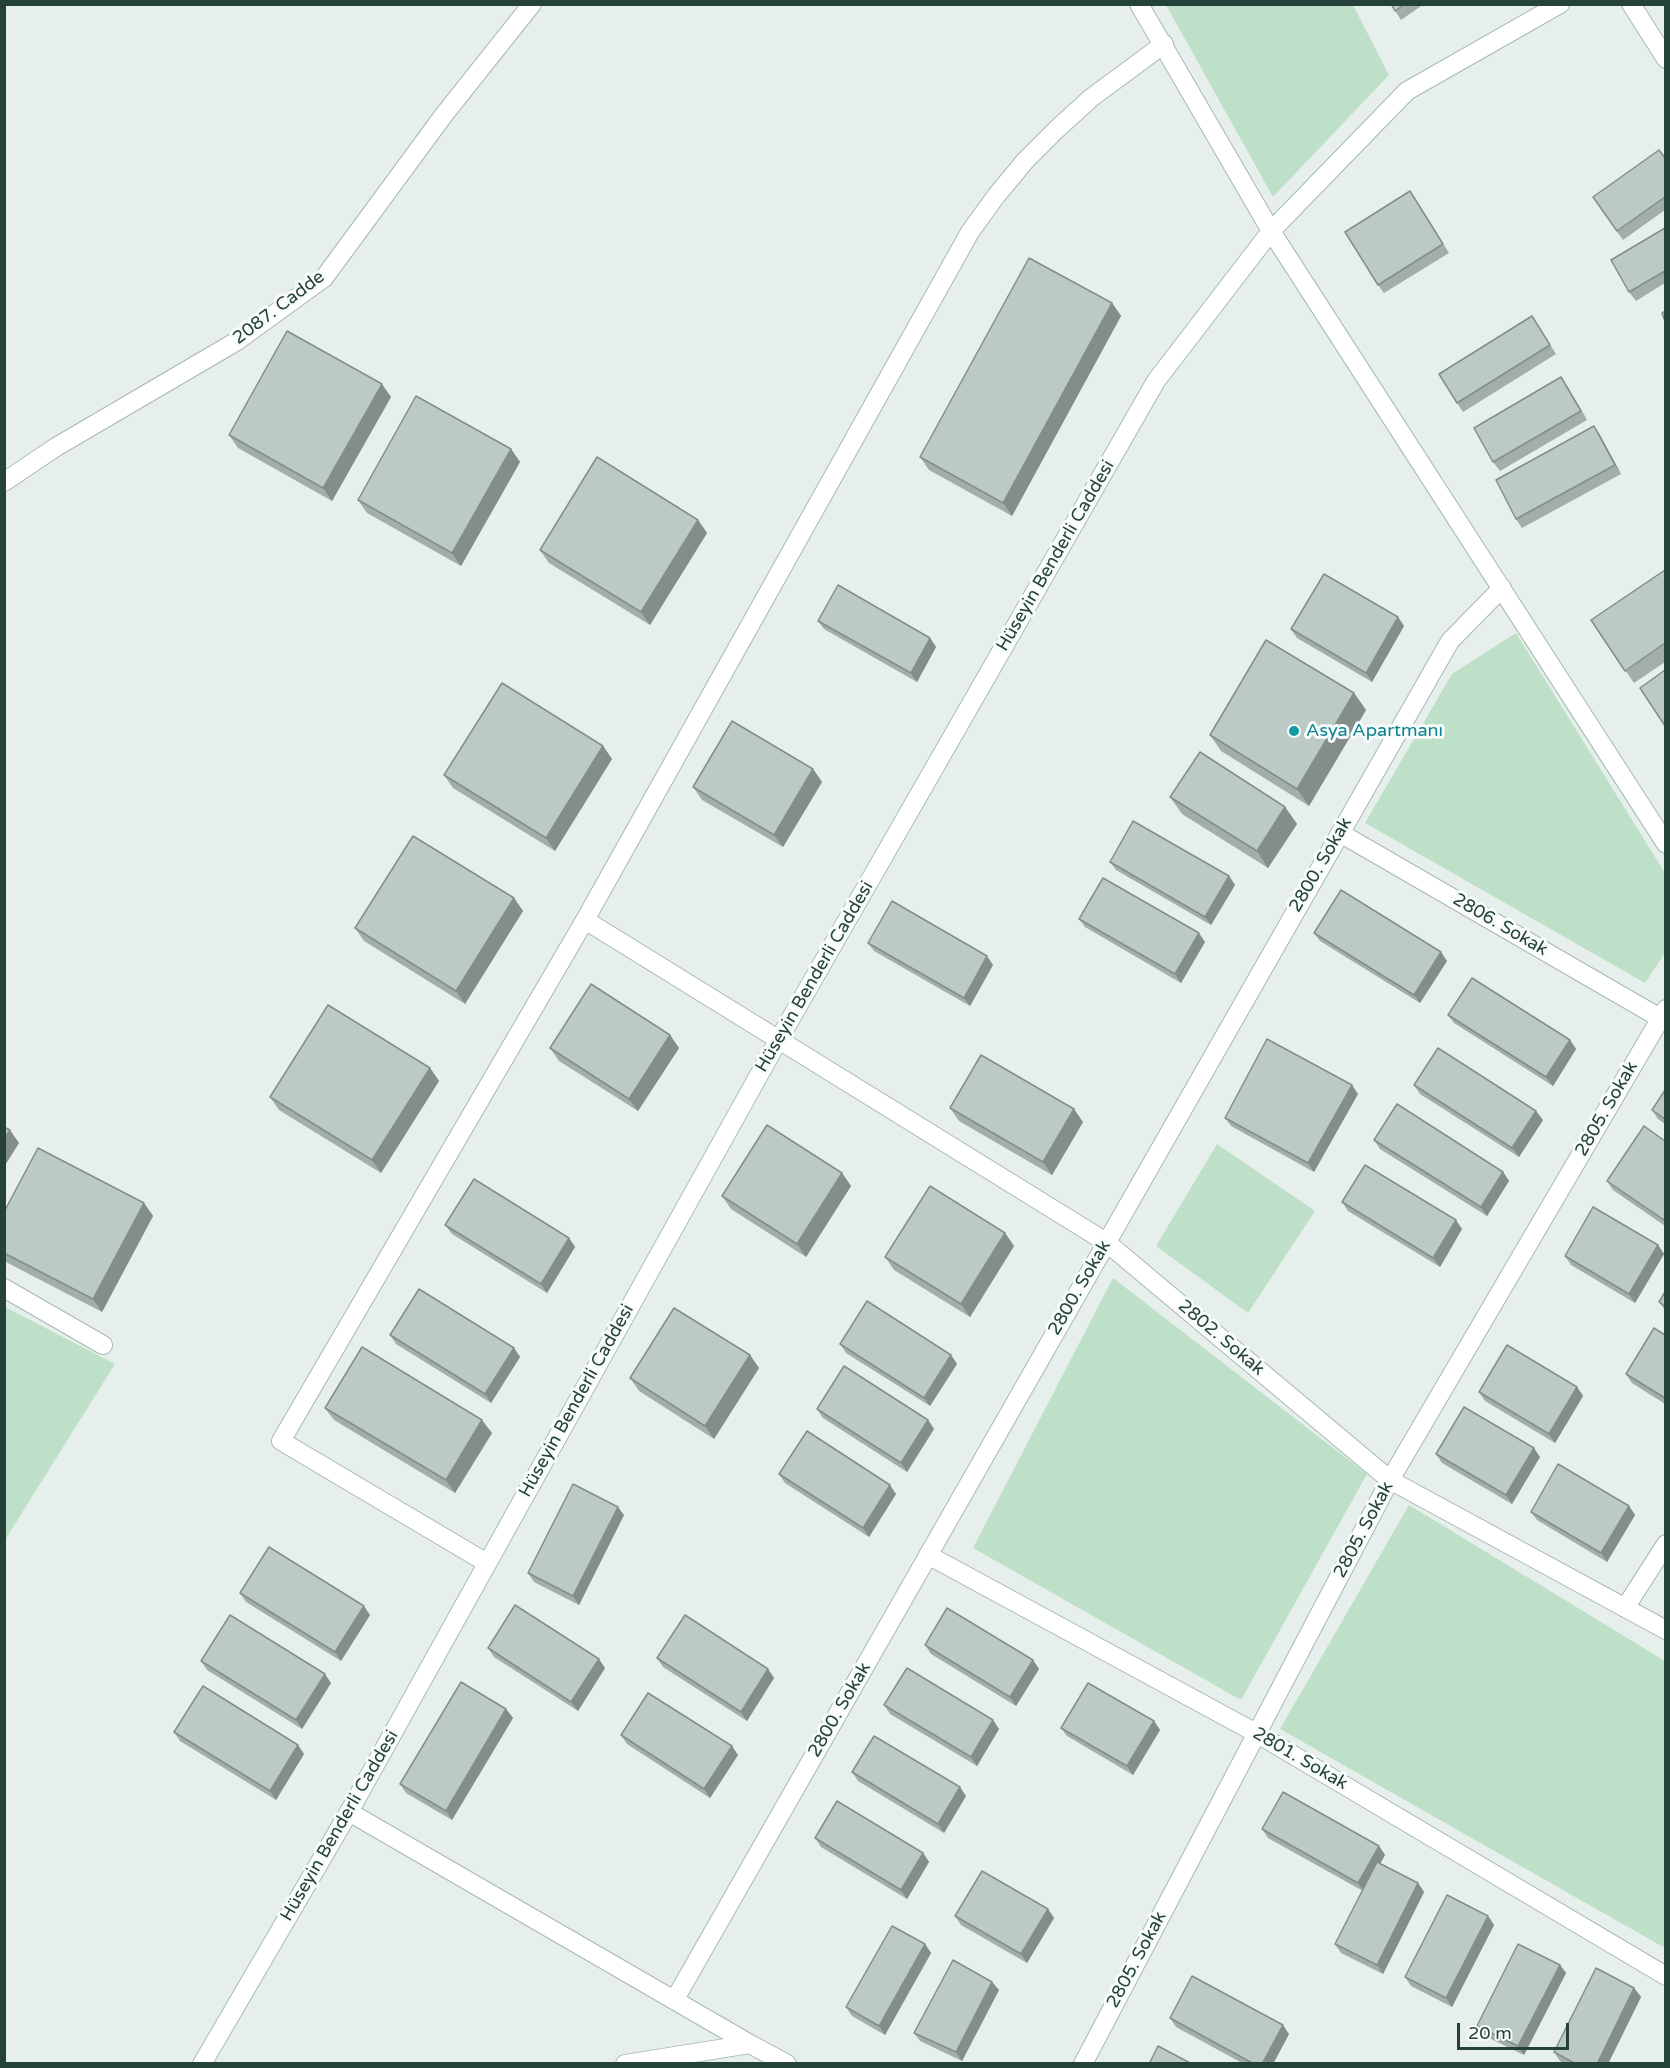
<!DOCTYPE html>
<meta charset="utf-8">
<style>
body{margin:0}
#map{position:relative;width:1670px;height:2068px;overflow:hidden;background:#e6efeb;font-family:"Varela Round",sans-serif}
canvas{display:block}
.frame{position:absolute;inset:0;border:6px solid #24423a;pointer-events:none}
.scale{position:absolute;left:1457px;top:2023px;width:112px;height:27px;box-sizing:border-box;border:3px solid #24423a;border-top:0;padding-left:8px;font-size:18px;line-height:21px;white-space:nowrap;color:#24423a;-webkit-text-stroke:4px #f7fbf9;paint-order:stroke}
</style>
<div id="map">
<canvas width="1670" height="2068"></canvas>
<div class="frame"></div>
<div class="scale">20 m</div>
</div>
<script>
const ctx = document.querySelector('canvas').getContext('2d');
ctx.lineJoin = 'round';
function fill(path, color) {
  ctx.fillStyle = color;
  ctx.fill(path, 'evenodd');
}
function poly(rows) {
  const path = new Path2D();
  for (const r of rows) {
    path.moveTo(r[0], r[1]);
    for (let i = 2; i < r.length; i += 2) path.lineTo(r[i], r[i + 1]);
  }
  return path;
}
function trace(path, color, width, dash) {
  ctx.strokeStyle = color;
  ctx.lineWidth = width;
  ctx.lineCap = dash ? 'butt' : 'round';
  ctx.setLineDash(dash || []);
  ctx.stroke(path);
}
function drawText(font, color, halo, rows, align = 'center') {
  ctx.font = font + ' "Varela Round",sans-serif';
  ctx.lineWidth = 6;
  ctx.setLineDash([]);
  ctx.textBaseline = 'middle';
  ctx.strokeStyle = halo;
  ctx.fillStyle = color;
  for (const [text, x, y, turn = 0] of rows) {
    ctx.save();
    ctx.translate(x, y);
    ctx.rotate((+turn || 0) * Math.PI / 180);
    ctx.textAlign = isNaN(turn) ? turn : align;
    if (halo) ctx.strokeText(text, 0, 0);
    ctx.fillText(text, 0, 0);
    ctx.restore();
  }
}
fill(poly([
 [1166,5,1353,5,1389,75,1273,197],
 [1516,633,1665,873,1665,953,1645,983,1365,823,1452,674],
 [1217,1144,1315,1211,1248,1313,1156,1246],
 [1113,1278,1367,1474,1241,1700,973,1548],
 [5,1307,115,1364,5,1540],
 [1409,1505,1665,1661,1665,1948,1280,1729]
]), '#bfe0c8');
const street = poly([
 [1139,4,1271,231],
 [1631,4,1666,59],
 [4,482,56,447,237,341,324,278,443,116,532,4],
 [1340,833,1660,1018],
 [585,920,1106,1242,1390,1480,1666,1630],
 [4,1288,103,1345],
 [928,1555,1256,1733,1666,1976],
 [487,1563,281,1441,585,920,970,232,996,196,1025,161,1057,129,1091,98,1164,44],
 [1625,1608,1666,1544],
 [349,1812,750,2044],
 [675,1999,1450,641,1502,588],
 [625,2064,750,2044,787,2064],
 [1083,2064,1390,1480,1666,1009]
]);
const secondary = poly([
 [1271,231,1666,844],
 [202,2064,349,1812,779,1039,1156,381,1271,231,1407,91,1560,4]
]);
trace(street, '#a8b8b2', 20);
trace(secondary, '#a4bbb3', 20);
trace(street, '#fff', 18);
trace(secondary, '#fff', 18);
fill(poly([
 [1391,4,1424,4,1401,20],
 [1665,158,1665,210,1623,240,1593,197],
 [1410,191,1449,253,1384,293,1378,285],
 [1665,228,1665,283,1636,301,1629,292],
 [1112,303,1121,316,1012,516,929,470,920,457],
 [1532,316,1556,354,1463,412,1457,403],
 [1561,377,1587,420,1500,471,1493,462],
 [391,397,332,501,238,448,229,435],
 [1594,426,1600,435,1621,474,1522,528,1516,519],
 [511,449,520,462,461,566,367,513,358,500],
 [698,520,707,533,650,625,549,563,540,550],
 [1665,570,1665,662,1634,683,1591,620],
 [1398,617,1404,626,1372,682,1297,638,1291,629],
 [818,621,930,638,936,647,917,682,824,629],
 [1354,693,1366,710,1309,806,1221,751,1210,735],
 [603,746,612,759,555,851,453,788,444,775],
 [813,769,822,782,783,847,702,800,693,787],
 [1170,797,1285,807,1297,824,1268,868,1182,814],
 [1110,862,1229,876,1235,885,1211,925,1116,870],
 [514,898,523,911,465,1004,364,941,355,928],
 [1079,919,1205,942,1181,983,1085,927],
 [1314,933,1447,961,1420,1003,1320,941],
 [868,943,993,965,970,1006,874,951],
 [1448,1015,1570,1040,1576,1049,1553,1086,1454,1023],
 [670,1035,679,1048,638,1111,559,1061,550,1048],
 [430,1068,439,1081,381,1173,279,1110,270,1097],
 [1414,1085,1543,1120,1519,1157,1420,1094],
 [1665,1090,1665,1124,1658,1119,1652,1110],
 [1358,1094,1314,1172,1231,1126,1225,1118],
 [950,1108,1083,1122,1052,1175,959,1121],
 [1374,1140,1503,1172,1509,1181,1487,1216,1380,1149],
 [1665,1141,1665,1226,1613,1190,1607,1181],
 [842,1173,851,1186,806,1257,731,1209,722,1196],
 [1342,1202,1462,1229,1440,1267,1348,1211],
 [144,1203,153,1216,102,1312,4,1261,4,1212],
 [445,1225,569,1238,575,1247,547,1293,452,1234],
 [1005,1233,1014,1246,970,1317,894,1270,885,1257],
 [1658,1245,1664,1254,1635,1303,1571,1265,1565,1256],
 [1665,1292,1665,1310,1659,1302],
 [390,1335,514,1348,520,1357,491,1403,396,1344],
 [1665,1335,1665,1404,1632,1383,1626,1374],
 [840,1344,951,1355,957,1364,930,1406,846,1353],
 [750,1355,759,1368,714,1439,639,1391,630,1378],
 [1577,1387,1583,1396,1555,1443,1485,1401,1479,1392],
 [325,1408,492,1433,455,1493,334,1420],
 [817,1409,928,1420,934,1429,907,1472,823,1418],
 [1436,1454,1540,1457,1512,1504,1442,1463],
 [779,1474,896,1494,869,1537,785,1483],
 [1629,1506,1635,1515,1607,1562,1537,1520,1531,1512],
 [624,1515,579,1605,534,1582,528,1573],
 [240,1593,370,1615,341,1661,246,1602],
 [925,1645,1033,1660,1039,1669,1016,1706,931,1654],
 [488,1648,605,1668,578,1711,494,1657],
 [657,1658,768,1669,774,1678,747,1721,663,1667],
 [201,1661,331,1683,302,1729,207,1670],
 [884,1705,993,1720,999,1729,977,1766,890,1714],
 [506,1709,513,1718,452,1820,406,1793,400,1784],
 [1154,1721,1160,1730,1133,1775,1067,1736,1061,1728],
 [174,1732,304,1754,276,1800,180,1741],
 [621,1735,738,1755,710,1798,627,1744],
 [852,1772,966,1796,944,1833,858,1781],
 [1262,1829,1379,1846,1385,1855,1380,1864,1418,1883,1424,1892,1383,1974,1341,1953,1335,1944,1363,1891,1268,1838],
 [815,1838,923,1853,929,1862,907,1899,821,1847],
 [1048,1909,1054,1918,1027,1963,961,1925,955,1916],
 [1488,1916,1494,1925,1452,2007,1411,1986,1405,1977],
 [925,1944,931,1953,885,2035,852,2016,846,2007],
 [1560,1965,1566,1973,1524,2055,1483,2035,1477,2026],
 [992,1982,999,1990,962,2061,920,2041,914,2033],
 [1634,1988,1641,1997,1608,2064,1565,2064,1560,2061,1554,2052],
 [1170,2018,1289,2034,1273,2064,1244,2064,1176,2027]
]), '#a1aea9');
fill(poly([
 [1112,303,1121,316,1012,516,1003,503],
 [1561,377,1567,386,1587,420,1581,411],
 [382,384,391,397,332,501,323,488],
 [1594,426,1600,435,1621,474,1615,465],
 [511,449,520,462,461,566,452,553],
 [698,520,707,533,650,625,641,612],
 [1398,617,1404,626,1372,682,1366,673],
 [930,638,936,647,917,682,911,673],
 [1354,693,1366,710,1309,806,1297,789],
 [603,746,612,759,555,851,546,838],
 [813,769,822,782,783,847,774,835],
 [1285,807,1297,824,1268,868,1257,851],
 [1229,876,1235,885,1211,925,1205,917],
 [514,898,523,911,465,1004,456,991],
 [1199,933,1205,942,1181,983,1175,974],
 [1441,952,1447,961,1420,1003,1414,995],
 [987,956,993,965,970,1006,964,998],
 [670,1035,679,1048,638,1111,629,1099],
 [1570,1040,1576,1049,1553,1086,1546,1077],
 [430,1068,439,1081,381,1173,372,1160],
 [1352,1085,1358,1094,1314,1172,1308,1163],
 [1074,1109,1083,1122,1052,1175,1043,1162],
 [1536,1111,1543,1120,1519,1157,1512,1148],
 [10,1130,19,1143,4,1167,4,1139],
 [1503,1172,1509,1181,1487,1216,1481,1207],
 [842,1173,851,1186,806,1257,797,1244],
 [144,1203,153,1216,102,1312,93,1299],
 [1456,1220,1462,1229,1440,1267,1433,1258],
 [1005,1233,1014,1246,970,1317,961,1304],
 [569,1238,575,1247,547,1293,541,1284],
 [1658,1245,1664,1254,1635,1303,1629,1294],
 [514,1348,520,1357,491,1403,485,1394],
 [750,1355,759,1368,714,1439,705,1426],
 [951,1355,957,1364,930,1406,924,1398],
 [1577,1387,1583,1396,1555,1443,1549,1434],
 [482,1420,492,1433,455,1493,446,1480],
 [928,1420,934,1429,907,1472,901,1463],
 [1534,1448,1540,1457,1512,1504,1506,1495],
 [890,1485,896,1494,869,1537,863,1528],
 [1629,1506,1635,1515,1607,1562,1601,1553],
 [618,1507,624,1515,579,1605,573,1596],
 [364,1606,370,1615,341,1661,335,1652],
 [599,1659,605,1668,578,1711,571,1702],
 [1033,1660,1039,1669,1016,1706,1010,1697],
 [768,1669,774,1678,747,1721,741,1712],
 [325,1674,331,1683,302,1729,296,1720],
 [506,1709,513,1718,452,1820,446,1811],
 [993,1720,999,1729,977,1766,971,1757],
 [1154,1721,1160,1730,1133,1775,1127,1766],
 [298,1745,304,1754,276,1800,270,1791],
 [732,1746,738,1755,710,1798,704,1789],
 [960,1787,966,1796,944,1833,938,1824],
 [1379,1846,1385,1855,1364,1892,1358,1883],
 [923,1853,929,1862,907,1899,901,1890],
 [1418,1883,1424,1892,1383,1974,1377,1965],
 [1048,1909,1054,1918,1027,1963,1021,1954],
 [1488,1916,1494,1925,1452,2007,1446,1998],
 [925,1944,931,1953,885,2035,879,2026],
 [1560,1965,1566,1973,1524,2055,1518,2046],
 [992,1982,999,1990,962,2061,956,2052],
 [1634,1988,1641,1997,1608,2064,1597,2064],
 [1283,2025,1289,2034,1273,2064,1262,2064]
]), '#838d89');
const building = poly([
 [1391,4,1405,4,1395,11,1391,4],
 [1659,150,1665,158,1665,197,1617,231,1593,197,1659,150],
 [1410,191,1443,244,1378,285,1345,232,1410,191],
 [1665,228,1665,271,1629,292,1611,260,1665,228],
 [1029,258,1112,303,1003,503,920,457,1029,258],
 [1665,311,1665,321,1662,313,1665,311],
 [1532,316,1550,345,1457,403,1439,374,1532,316],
 [287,331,382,384,323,488,229,435,287,331],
 [1561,377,1581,411,1493,462,1474,428,1561,377],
 [416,396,511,449,452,553,358,500,416,396],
 [1594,426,1615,465,1516,519,1496,480,1594,426],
 [597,457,698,520,641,612,540,550,597,457],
 [1665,570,1665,643,1625,671,1591,620,1665,570],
 [1324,574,1398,617,1366,673,1291,629,1324,574],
 [838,585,930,638,911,673,818,621,838,585],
 [1266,640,1354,693,1297,789,1210,735,1266,640],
 [1665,670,1665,726,1640,688,1665,670],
 [502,683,603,746,546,838,444,775,502,683],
 [732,721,813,769,774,835,693,787,732,721],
 [1200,752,1285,807,1257,851,1170,797,1200,752],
 [1133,821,1229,876,1205,917,1110,862,1133,821],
 [413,836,514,898,456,991,355,928,413,836],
 [1103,878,1199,933,1175,974,1079,919,1103,878],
 [1341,890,1441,952,1414,995,1314,933,1341,890],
 [892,901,987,956,964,998,868,943,892,901],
 [1472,978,1570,1040,1546,1077,1448,1015,1472,978],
 [591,984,670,1035,629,1099,550,1048,591,984],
 [328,1005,430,1068,372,1160,270,1097,328,1005],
 [1267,1039,1352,1085,1308,1163,1225,1118,1267,1039],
 [1438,1048,1536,1111,1512,1148,1414,1085,1438,1048],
 [981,1055,1074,1109,1043,1162,950,1108,981,1055],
 [1665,1090,1665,1119,1652,1110,1665,1090],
 [1397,1104,1503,1172,1481,1207,1374,1140,1397,1104],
 [767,1125,842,1173,797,1244,722,1196,767,1125],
 [1644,1126,1665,1141,1665,1217,1664,1220,1607,1181,1644,1126],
 [4,1127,10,1130,4,1139,4,1127],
 [38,1148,144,1203,93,1299,4,1253,4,1212,38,1148],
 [1365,1165,1456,1220,1433,1258,1342,1202,1365,1165],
 [474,1179,569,1238,541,1284,445,1225,474,1179],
 [930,1186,1005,1233,961,1304,885,1257,930,1186],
 [1593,1207,1658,1245,1629,1294,1565,1256,1593,1207],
 [419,1289,514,1348,485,1394,390,1335,419,1289],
 [1665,1292,1665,1306,1659,1302,1665,1292],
 [867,1301,951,1355,924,1398,840,1344,867,1301],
 [674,1308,750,1355,705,1426,630,1378,674,1308],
 [1654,1328,1665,1335,1665,1398,1626,1374,1654,1328],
 [1507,1345,1577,1387,1549,1434,1479,1392,1507,1345],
 [362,1347,482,1420,446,1480,325,1408,362,1347],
 [844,1366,928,1420,901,1463,817,1409,844,1366],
 [1464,1407,1534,1448,1506,1495,1436,1454,1464,1407],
 [807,1431,890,1485,863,1528,779,1474,807,1431],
 [1558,1464,1629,1506,1601,1553,1531,1512,1558,1464],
 [573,1484,618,1507,573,1596,528,1573,573,1484],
 [269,1547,364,1606,335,1652,240,1593,269,1547],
 [515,1605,599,1659,571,1702,488,1648,515,1605],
 [947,1608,1033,1660,1010,1697,925,1645,947,1608],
 [230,1615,325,1674,296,1720,201,1661,230,1615],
 [685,1615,768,1669,741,1712,657,1658,685,1615],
 [907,1668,993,1720,971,1757,884,1705,907,1668],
 [461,1682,506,1709,446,1811,400,1784,461,1682],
 [1088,1683,1154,1721,1127,1766,1061,1728,1088,1683],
 [203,1686,298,1745,270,1791,174,1732,203,1686],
 [648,1693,732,1746,704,1789,621,1735,648,1693],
 [874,1736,960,1787,938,1824,852,1772,874,1736],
 [1283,1792,1379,1846,1358,1883,1262,1829,1283,1792],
 [837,1801,923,1853,901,1890,815,1838,837,1801],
 [1377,1862,1418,1883,1377,1965,1335,1944,1377,1862],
 [982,1871,1048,1909,1021,1954,955,1916,982,1871],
 [1447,1895,1488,1916,1446,1998,1405,1977,1447,1895],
 [892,1926,925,1944,879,2026,846,2007,892,1926],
 [1518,1944,1560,1965,1518,2046,1477,2026,1518,1944],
 [953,1960,992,1982,956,2052,914,2033,953,1960],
 [1596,1968,1634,1988,1597,2064,1576,2064,1554,2052,1596,1968],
 [1192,1976,1283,2025,1262,2064,1254,2064,1170,2018,1192,1976],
 [1158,2046,1192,2064,1149,2064,1158,2046]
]);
fill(building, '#bbcac4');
trace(building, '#838d89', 1.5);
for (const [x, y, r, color] of [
 [1294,731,6,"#0f9aa8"]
]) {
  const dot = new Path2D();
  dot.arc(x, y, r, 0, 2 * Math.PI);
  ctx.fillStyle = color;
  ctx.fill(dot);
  trace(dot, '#f7fbf9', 2);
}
drawText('18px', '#24423a', '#f7fbf9', [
 ["2087. Cadde",279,308,-37],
 ["Hüseyin Benderli Caddesi",1056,556,-60],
 ["2800. Sokak",1321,865,-60],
 ["2806. Sokak",1500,925,30],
 ["Hüseyin Benderli Caddesi",815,977,-60],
 ["2805. Sokak",1607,1109,-60],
 ["2800. Sokak",1080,1288,-60],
 ["2802. Sokak",1221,1338,40],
 ["Hüseyin Benderli Caddesi",577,1401,-61],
 ["2805. Sokak",1364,1530,-62],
 ["2800. Sokak",840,1710,-60],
 ["2801. Sokak",1300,1759,30],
 ["Hüseyin Benderli Caddesi",340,1826,-60],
 ["2805. Sokak",1137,1960,-62]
]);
drawText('18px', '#0d838f', '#f7fbf9', [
 ["Asya Apartmanı",1306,731]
], 'left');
</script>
